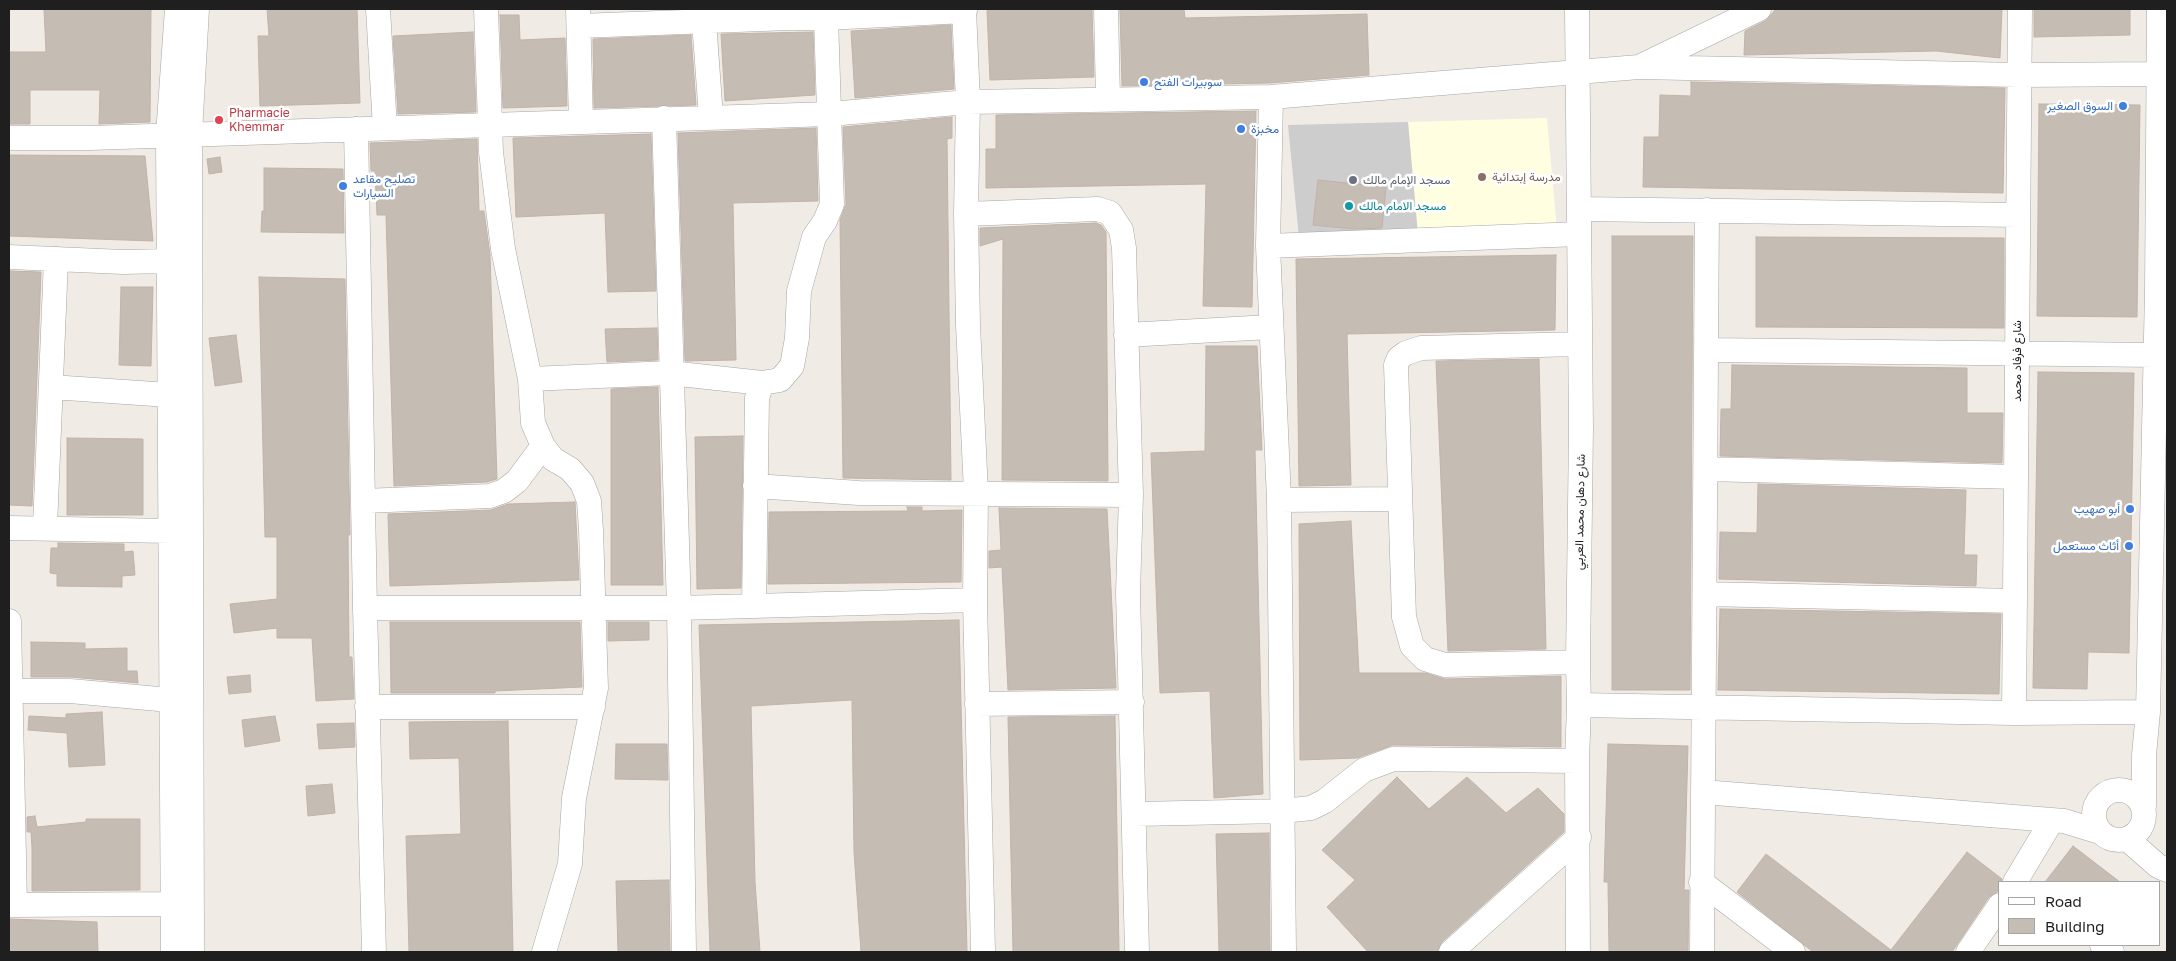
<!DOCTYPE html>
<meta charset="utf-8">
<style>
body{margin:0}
#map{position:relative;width:2176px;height:961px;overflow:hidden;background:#f0ece5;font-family:"Golos Text",sans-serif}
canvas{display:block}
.frame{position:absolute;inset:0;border:10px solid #1f1f1f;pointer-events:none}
.legend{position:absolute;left:1998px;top:881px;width:162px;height:65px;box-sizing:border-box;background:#fff;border:1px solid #a5a5a5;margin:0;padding:6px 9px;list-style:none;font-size:15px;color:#1f1f1f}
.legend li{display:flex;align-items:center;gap:10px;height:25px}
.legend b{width:25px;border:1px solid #a5a5a5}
</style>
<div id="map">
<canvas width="2176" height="961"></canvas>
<div class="frame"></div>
<ul class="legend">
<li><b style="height:6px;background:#fff"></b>Road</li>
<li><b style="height:14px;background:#c5bcb4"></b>Building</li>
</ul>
</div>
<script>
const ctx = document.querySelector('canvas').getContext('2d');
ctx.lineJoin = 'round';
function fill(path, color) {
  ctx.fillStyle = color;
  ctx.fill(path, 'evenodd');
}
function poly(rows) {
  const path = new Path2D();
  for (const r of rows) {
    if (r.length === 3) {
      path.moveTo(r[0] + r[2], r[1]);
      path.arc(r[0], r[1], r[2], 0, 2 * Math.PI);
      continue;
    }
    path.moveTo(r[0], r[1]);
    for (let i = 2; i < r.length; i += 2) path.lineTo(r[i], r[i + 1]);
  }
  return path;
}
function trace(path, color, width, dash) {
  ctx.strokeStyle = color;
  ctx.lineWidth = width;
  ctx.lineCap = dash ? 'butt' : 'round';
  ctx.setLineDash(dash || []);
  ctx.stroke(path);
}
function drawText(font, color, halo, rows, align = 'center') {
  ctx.font = font + ' "Golos Text",Vazirmatn,sans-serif';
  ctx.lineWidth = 5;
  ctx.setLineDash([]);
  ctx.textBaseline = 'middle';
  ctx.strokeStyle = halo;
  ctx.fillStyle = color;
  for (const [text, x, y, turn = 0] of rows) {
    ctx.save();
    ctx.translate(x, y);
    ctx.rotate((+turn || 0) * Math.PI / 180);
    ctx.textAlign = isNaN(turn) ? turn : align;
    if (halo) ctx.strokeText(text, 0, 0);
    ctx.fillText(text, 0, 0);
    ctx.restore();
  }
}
fill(poly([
 [1547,118,1557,231,1418,235,1408,122]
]), '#fffee0');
fill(poly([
 [1408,122,1418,235,1299,238,1288,125]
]), '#cdcdcd');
const building = poly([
 [44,9,151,9,150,122,99,124,100,90,30,90,30,124,9,124,9,52,46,52,44,9],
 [267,9,357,9,360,103,260,106,258,36,269,36,267,9],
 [987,9,1092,9,1094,77,990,80,987,9],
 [1120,9,1184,9,1185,18,1367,14,1369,75,1270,83,1122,86,1120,9],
 [1776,9,2002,9,2000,58,1936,51,1744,55,1745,31,1765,21,1776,9],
 [2034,9,2130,9,2130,35,2034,37,2034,9],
 [500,15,519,15,520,40,565,38,567,106,503,108,500,15],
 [951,25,954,89,855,98,851,31,951,25],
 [473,32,476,112,398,114,393,36,473,32],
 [813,32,815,95,725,101,721,34,813,32],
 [691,35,696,105,594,108,593,39,691,35],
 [1691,82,2005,88,2003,193,1643,187,1644,137,1659,137,1660,95,1691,96,1691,82],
 [2039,104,2140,105,2137,317,2037,316,2039,104],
 [1256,111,1252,307,1203,306,1206,184,986,188,986,149,996,149,996,115,1256,111],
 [952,117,952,138,947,139,951,480,843,478,840,220,846,204,843,127,952,117],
 [816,128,818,201,733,203,736,360,685,361,678,133,816,128],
 [651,134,656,291,608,292,605,213,516,217,513,138,651,134],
 [477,139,479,211,484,211,490,255,497,479,487,482,394,486,386,215,377,215,375,171,371,171,370,143,477,139],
 [9,155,145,156,153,241,9,236,9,155],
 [220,157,222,172,209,174,207,159,220,157],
 [264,168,343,169,344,233,261,232,262,211,264,211,264,168],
 [1318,180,1386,187,1382,228,1353,229,1313,225,1318,180],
 [1096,223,1101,225,1106,232,1108,481,1002,480,1003,239,980,246,980,228,1096,223],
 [1612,236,1693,236,1690,690,1612,690,1612,236],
 [1756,237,2004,238,2004,328,1756,327,1756,237],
 [1556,255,1555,330,1347,334,1351,485,1299,486,1296,259,1556,255],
 [9,271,41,272,32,506,9,505,9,271],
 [259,277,345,279,350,535,348,535,349,657,352,657,354,699,316,701,312,638,277,638,277,628,234,633,230,604,277,599,277,537,265,537,259,277],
 [121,287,153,287,151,366,119,365,121,287],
 [657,328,658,360,607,362,605,329,657,328],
 [236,335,242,382,215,386,209,338,236,335],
 [1206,346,1257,346,1262,450,1255,450,1263,794,1214,798,1210,691,1160,693,1151,453,1205,451,1206,346],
 [1539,359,1546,649,1448,651,1436,361,1539,359],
 [1732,365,1967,368,1967,413,2003,413,2002,463,1720,456,1721,409,1731,409,1732,365],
 [2038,372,2134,373,2129,653,2088,652,2087,689,2033,688,2038,372],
 [658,387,663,585,611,585,611,389,658,387],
 [743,436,741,588,697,589,695,437,743,436],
 [67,438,143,439,143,515,67,515,67,438],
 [1758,484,1966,490,1964,555,1977,555,1976,586,1719,579,1720,532,1757,533,1758,484],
 [575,502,579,580,390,586,388,514,491,510,508,504,575,502],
 [907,507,922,507,922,511,962,510,961,582,768,584,769,512,908,511,907,507],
 [999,508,1107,509,1116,688,1008,690,1002,567,989,568,989,551,1001,550,999,508],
 [1351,521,1359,673,1425,673,1445,679,1561,676,1561,747,1393,745,1357,758,1300,760,1299,524,1351,521],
 [58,543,124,544,124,552,133,551,135,575,122,576,122,587,57,586,57,574,50,573,51,548,58,548,58,543],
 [1720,609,2001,614,1999,694,1718,690,1720,609],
 [959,620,967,952,861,952,854,852,852,700,751,706,755,882,760,952,710,952,699,625,959,620],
 [390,622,580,622,582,687,495,691,495,693,391,693,390,622],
 [608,622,649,622,649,640,608,641,608,622],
 [31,642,85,643,85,649,127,648,127,671,137,671,138,683,71,677,31,677,31,642],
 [250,675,251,692,229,694,227,677,250,675],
 [102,712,105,765,69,767,67,733,28,730,29,716,66,718,66,714,102,712],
 [275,716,280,741,245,747,242,720,275,716],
 [1115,716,1119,952,1013,952,1008,717,1115,716],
 [508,721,513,952,409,952,406,836,461,834,459,758,410,759,409,722,508,721],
 [354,723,355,747,319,749,317,724,354,723],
 [616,744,667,744,668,780,615,779,616,744],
 [1608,744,1688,746,1684,890,1689,890,1688,952,1609,952,1608,882,1604,882,1608,744],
 [1397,777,1429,809,1467,777,1506,813,1538,788,1564,814,1564,832,1442,942,1437,952,1368,952,1327,907,1355,880,1322,850,1397,777],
 [332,784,335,813,308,816,306,786,332,784],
 [35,816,37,827,86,822,86,819,140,819,140,890,32,891,32,848,31,832,27,832,27,817,35,816],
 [1269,833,1270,952,1219,952,1216,834,1269,833],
 [2073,846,2120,882,2045,882,2073,846],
 [1967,852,2002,879,2000,890,1989,897,1952,952,1813,952,1737,892,1766,854,1891,950,1967,852],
 [669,880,670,952,618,952,616,881,669,880],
 [9,919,97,922,98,952,9,952,9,919]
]);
fill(building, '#c5bcb4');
trace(building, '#c3b2a7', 1);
const minor = poly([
 [378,9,385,128],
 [486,9,491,152,503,249,530,379,533,423,543,446,553,459,570,469,582,483,589,501,591,530,596,688,574,798,570,864,544,952],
 [578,9,581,122],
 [964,9,968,102,966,214,968,325,976,492,975,600,983,952],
 [1106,9,1108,99],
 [1577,9,1581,428,1578,662,1579,705,1577,761,1578,952],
 [826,18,965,11],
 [704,21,711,117],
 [579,26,789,18],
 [1643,65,1759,9],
 [1271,97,1268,246,1279,500,1284,952],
 [664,118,679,608,684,952],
 [356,129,365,608,374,952],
 [9,138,90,138,830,114,968,102,1271,97,1639,67,2019,75,2167,74],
 [1579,209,2018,215],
 [966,214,1098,209,1110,213,1121,230,1124,248,1131,495,1128,593,1137,952],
 [1268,246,1579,234],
 [9,257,123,262,168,261],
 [1126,335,1270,327],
 [1707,350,2155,355],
 [530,379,670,373,762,383,757,398,754,606],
 [762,383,780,380,792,366,797,338,799,291,814,237,825,221,832,204,826,18,789,18,788,9],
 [51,387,169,395],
 [1706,469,2016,477],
 [755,486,859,493,1131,495],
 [1279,500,1400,499],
 [363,501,490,496,504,491,517,481,543,446],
 [45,527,56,259],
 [9,528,170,531],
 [1705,594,2015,601],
 [365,608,679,608,975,600],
 [9,621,15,905],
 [1578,662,1445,665,1425,659,1412,646,1404,617,1396,365,1399,358,1406,353,1421,348,1579,344],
 [9,691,70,691,170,700],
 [977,704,1132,702],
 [1579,705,2014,713,2148,712],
 [367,707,593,707],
 [2014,713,2020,9],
 [2119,815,25],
 [1703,792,2064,821,2100,832],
 [2144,806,2144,755,2148,712,2157,290,2159,9],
 [1135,814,1283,811,1311,808,1325,801,1364,770,1393,759,1577,761],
 [2127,839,2158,866,2167,870],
 [1701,882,1793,952],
 [2015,882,2051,822],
 [9,905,172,904],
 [2102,945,2112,952],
 [173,952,168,135,177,9],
 [192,952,190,133,197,9],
 [1451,952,1579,837],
 [1702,952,1707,210],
 [1968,952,2000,905]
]);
trace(minor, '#a6a6a6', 25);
trace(minor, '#fff', 24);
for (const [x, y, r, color] of [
 [1144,82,5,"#3f7fe0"],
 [2123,106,5,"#3f7fe0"],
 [219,120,5,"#e0444e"],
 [1241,129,5,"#3f7fe0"],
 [1482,177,5,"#8d6e63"],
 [1353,180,5,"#6b7280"],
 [343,186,5,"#3f7fe0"],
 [1349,206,5,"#0f9aa8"],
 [2130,509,5,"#3f7fe0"],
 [2129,546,5,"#3f7fe0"]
]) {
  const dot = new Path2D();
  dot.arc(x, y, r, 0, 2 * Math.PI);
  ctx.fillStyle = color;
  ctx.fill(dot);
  trace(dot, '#fff', 2);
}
drawText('12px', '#366cbe', '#fff', [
 ["سوبيرات الفتح",1154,82],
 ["السوق الصغير",2113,106,"right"],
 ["مخبزة",1251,129],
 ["تصليح مقاعد",353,179],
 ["السيارات",353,193],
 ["أبو صهيب",2120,509,"right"],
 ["أثاث مستعمل",2119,546,"right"]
], 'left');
drawText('12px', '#be3a42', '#fff', [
 ["Pharmacie",229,113],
 ["Khemmar",229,127]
], 'left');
drawText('12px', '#785e54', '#fff', [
 ["مدرسة إبتدائية",1492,177]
], 'left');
drawText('12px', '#5b616d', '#fff', [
 ["مسجد الإمام مالك",1363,180]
], 'left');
drawText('12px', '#0d838f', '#fff', [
 ["مسجد الامام مالك",1359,206]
], 'left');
drawText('12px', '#1f1f1f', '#fff', [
 ["شارع فرفاد محمد",2017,361,-90],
 ["شارع دهان محمد العربي",1580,512,-89]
]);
</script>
